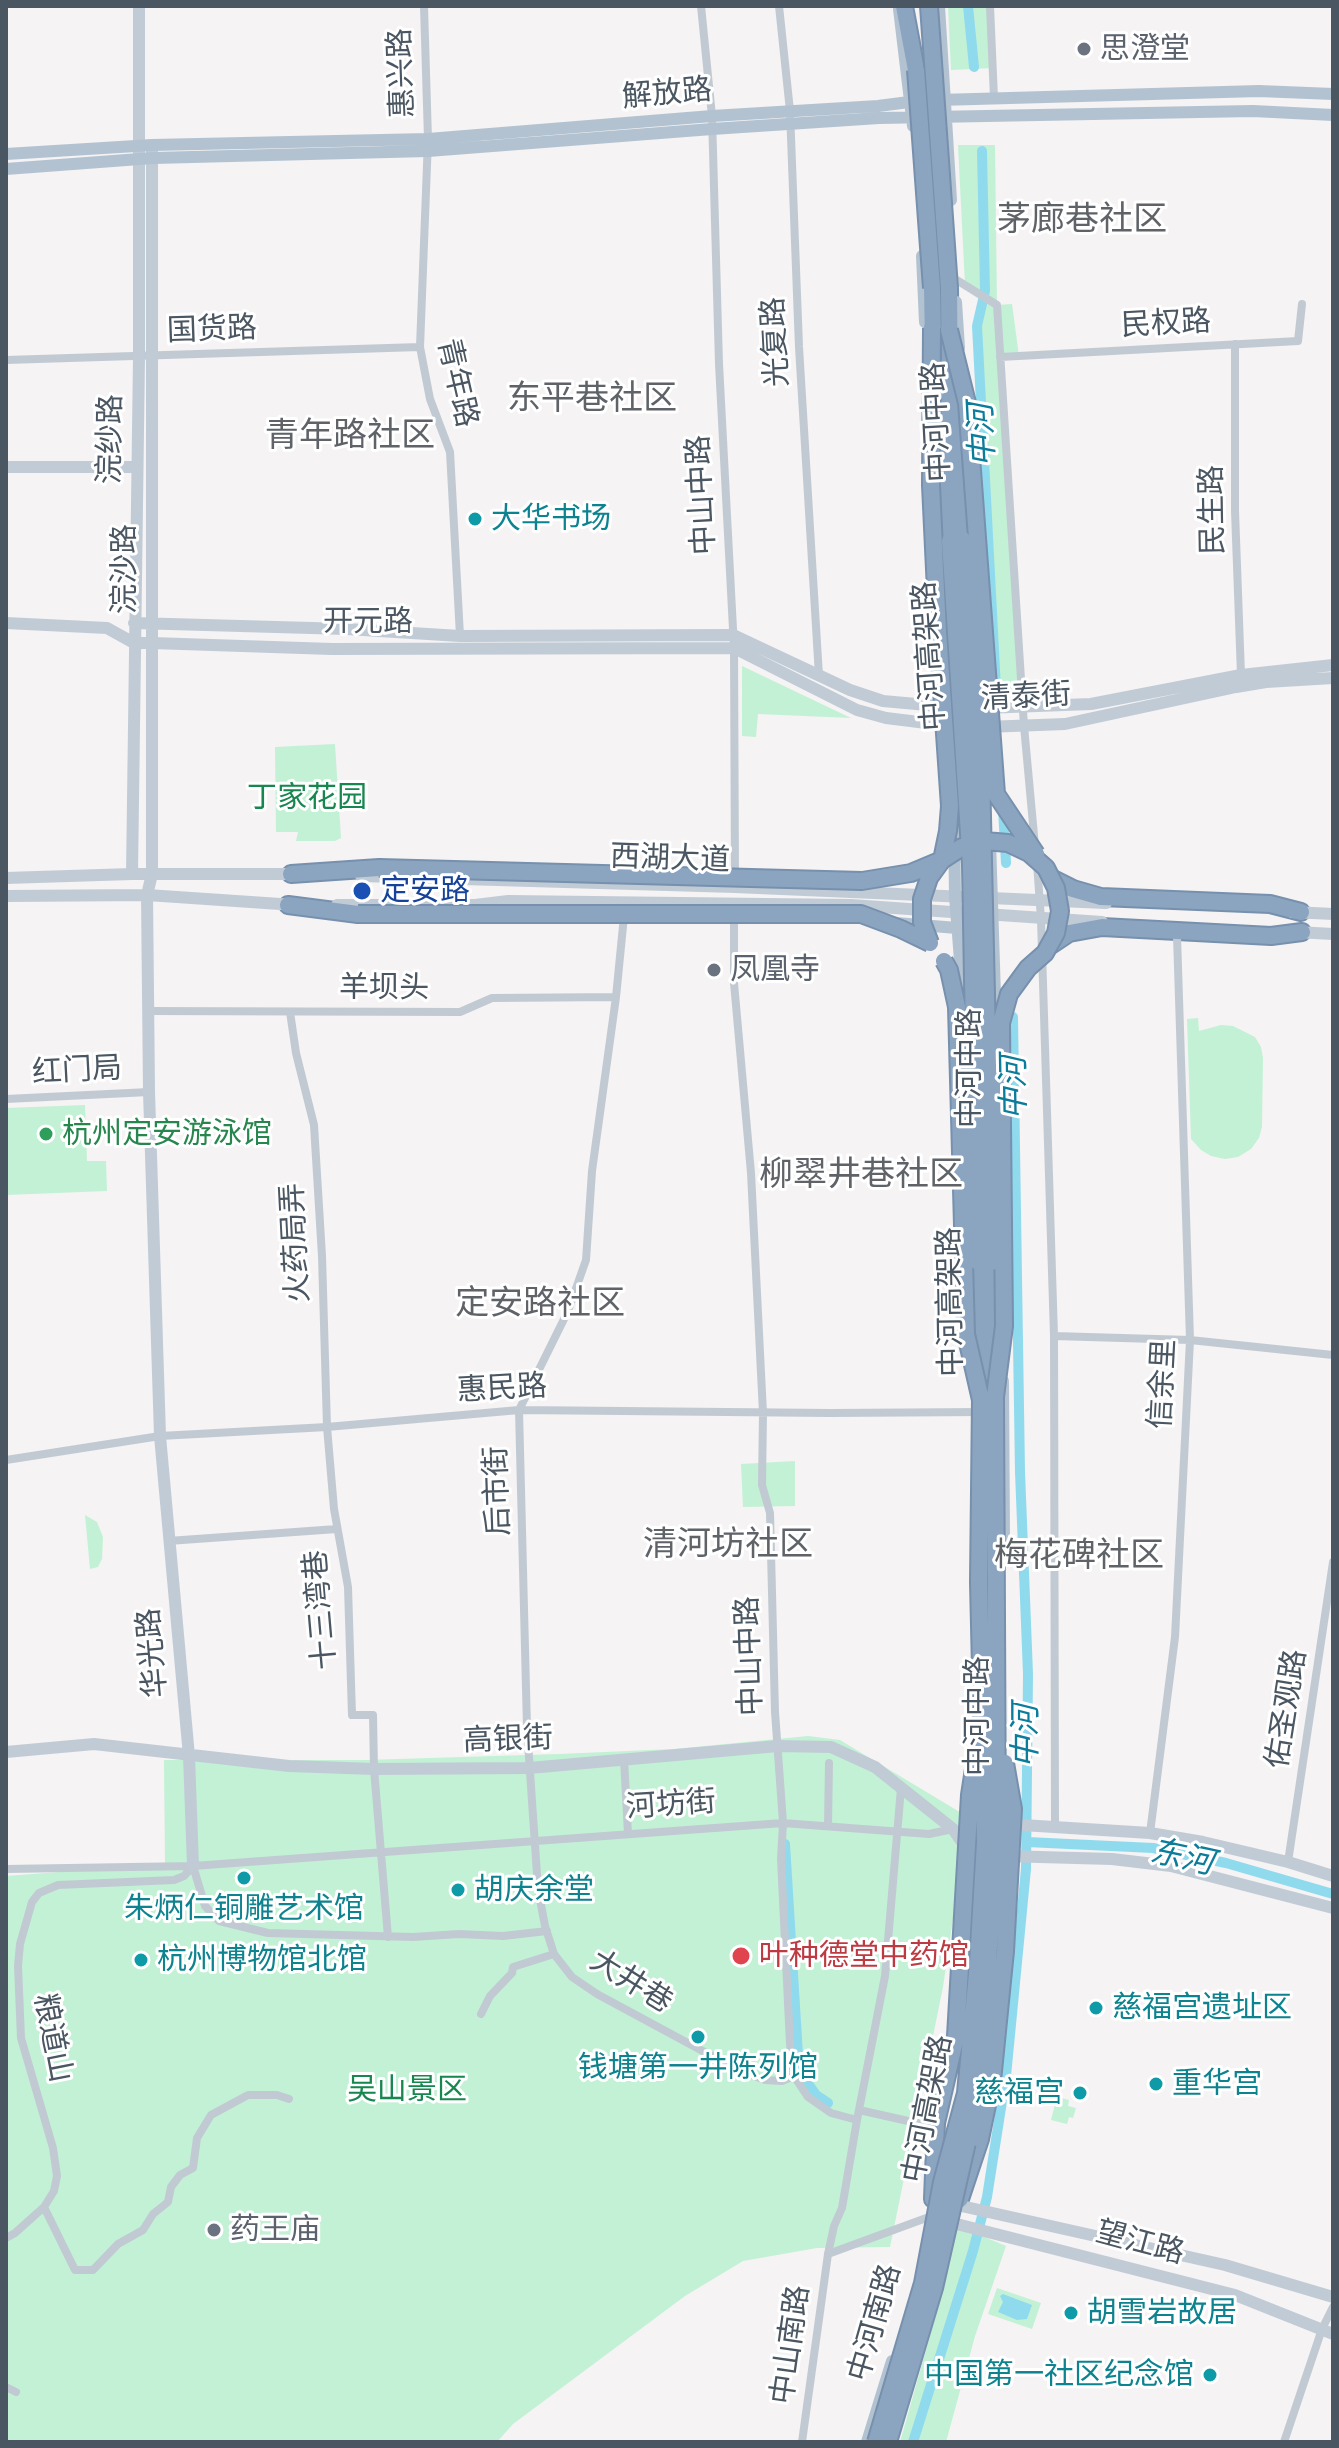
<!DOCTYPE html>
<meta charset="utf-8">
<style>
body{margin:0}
#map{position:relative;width:1339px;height:2448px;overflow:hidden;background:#f5f3f3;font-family:"PT Sans Narrow",sans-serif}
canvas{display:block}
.frame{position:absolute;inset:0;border:8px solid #4a5661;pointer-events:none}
</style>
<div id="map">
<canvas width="1339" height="2448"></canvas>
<div class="frame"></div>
</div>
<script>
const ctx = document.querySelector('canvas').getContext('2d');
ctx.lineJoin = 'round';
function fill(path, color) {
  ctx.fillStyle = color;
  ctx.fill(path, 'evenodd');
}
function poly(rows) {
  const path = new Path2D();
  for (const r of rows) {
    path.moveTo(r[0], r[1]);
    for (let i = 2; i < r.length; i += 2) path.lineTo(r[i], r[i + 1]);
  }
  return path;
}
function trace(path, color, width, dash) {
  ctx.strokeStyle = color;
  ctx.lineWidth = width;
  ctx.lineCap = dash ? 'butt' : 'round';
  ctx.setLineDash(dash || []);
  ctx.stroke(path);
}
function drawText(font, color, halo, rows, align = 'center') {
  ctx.font = font + ' "PT Sans Narrow","Noto Sans SC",sans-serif';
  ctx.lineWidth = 6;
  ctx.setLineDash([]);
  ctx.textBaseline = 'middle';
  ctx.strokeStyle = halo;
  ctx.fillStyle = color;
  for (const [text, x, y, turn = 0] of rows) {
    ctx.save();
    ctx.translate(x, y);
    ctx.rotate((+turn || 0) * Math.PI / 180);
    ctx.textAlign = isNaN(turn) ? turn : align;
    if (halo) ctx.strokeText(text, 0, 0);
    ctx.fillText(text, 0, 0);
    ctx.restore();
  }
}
fill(poly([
 [948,6,990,6,993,68,951,70],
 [958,145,995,145,997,305,1012,304,1019,356,1000,357,1023,708,988,706,977,326,987,299,965,285],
 [742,666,851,718,758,714,756,737,742,736],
 [335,744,341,838,335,841,296,841,298,832,276,832,275,747],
 [1198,1018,1199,1031,1221,1025,1233,1026,1255,1037,1261,1047,1263,1058,1262,1127,1259,1138,1251,1149,1238,1157,1225,1159,1211,1156,1201,1150,1191,1139,1187,1019],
 [85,1105,87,1161,106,1161,107,1191,6,1195,6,1108],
 [795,1461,795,1506,743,1507,741,1464],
 [85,1515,97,1522,103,1537,102,1559,98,1567,90,1569],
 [808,1736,840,1740,968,1817,943,1987,890,2247,817,2248,743,2261,685,2296,513,2424,497,2442,6,2442,6,1876,165,1864,164,1760,366,1760,559,1754,674,1749],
 [1057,2097,1069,2100,1068,2106,1076,2108,1073,2118,1069,2117,1067,2124,1051,2120],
 [957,2227,974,2235,909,2442,900,2442,943,2290],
 [980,2235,1006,2246,975,2336,946,2442,916,2442],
 [997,2288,1041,2303,1032,2329,988,2314]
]), '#c3f1d5');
fill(poly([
 [1003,2294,1032,2305,1027,2319,1017,2320,998,2312,1003,2302,1000,2296]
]), '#90daee');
trace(poly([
 [968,6,974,67],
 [982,151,985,291,977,326,996,689],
 [1003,809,1006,863],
 [1027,1842,1153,1848,1226,1863,1333,1894],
 [785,1844,799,2071,816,2095,828,2103],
 [913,2442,973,2251,987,2197,1006,2076,1026,1869,1028,1674,1020,1472,1013,1017]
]), '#90daee', 10);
const highway = poly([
 [904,6,916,70],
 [932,288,933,342],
 [949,288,950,396,962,539],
 [937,406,950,541],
 [291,874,379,868],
 [1051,878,1073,889,1101,897,1270,904,1301,912],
 [288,905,358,914],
 [1048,947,1069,933,1102,927,1271,936,1302,932],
 [978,1262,981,1381],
 [992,1262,994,1363],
 [933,2199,936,2123],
 [960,2199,980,2139]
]);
trace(highway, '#7690ad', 20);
trace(poly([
 [424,6,428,139,420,347,430,399,450,452,460,636],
 [701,6,712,116,719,364,734,648,735,880],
 [779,6,790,111,799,347,819,676],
 [990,6,994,98],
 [955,279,997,305,1024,726,1035,846],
 [1235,344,1235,511,1241,675],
 [1000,357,1298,341,1302,304],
 [6,360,420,347],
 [1037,863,1041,919,1054,1336,1055,1826],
 [624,916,616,997,592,1171,586,1260,568,1311,519,1410,527,1728,538,1889,545,1926,554,1954,572,1977,597,1994,736,2069,765,2080,782,2081,794,2076],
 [734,920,734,983,751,1173,763,1413,762,1485,770,1513,775,1712,783,1823,781,1859,790,2044,794,2076,808,2097,831,2113,857,2120,842,2208,834,2226,828,2254,802,2442],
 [149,1011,460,1012,492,998,616,997],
 [290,1012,296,1053,314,1125,322,1256,327,1427,334,1509,348,1587,352,1715,373,1715,374,1769,388,1937],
 [6,1099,149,1092],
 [1054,1336,1190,1340,1333,1355],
 [6,1460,160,1436,327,1427,519,1410,830,1413,982,1412],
 [168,1541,337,1529],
 [624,1759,628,1834],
 [828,1826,829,1763],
 [1150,1833,1175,1637,1190,1340,1177,936],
 [1288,1862,1333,1562],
 [193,1866,205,1906,219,1921,268,1933,413,1937,459,1934,503,1936,547,1931],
 [6,1869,193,1866,783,1823,929,1834,953,1829],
 [481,2014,490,1996,512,1973,513,1967,554,1954],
 [859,2110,926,2125,936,2123],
 [857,2120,885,1976,901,1788],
 [44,2207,75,2270,93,2270,118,2244,143,2230,153,2214,168,2202,171,2187,180,2175,193,2168,197,2138,211,2115,248,2095,277,2095,289,2099],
 [6,2238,15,2233,44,2207,54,2191,57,2176,53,2148,21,2038,18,1966,20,1944,32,1902,39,1893,58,1885,174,1880,184,1876,193,1866],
 [828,2254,929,2217],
 [6,2387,16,2392],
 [1284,2442,1322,2329,1333,2307]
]), '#c1cad2', 8);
trace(poly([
 [152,148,152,874,147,895,149,1092,160,1436,189,1756,193,1866],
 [6,467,136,467],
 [6,623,107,628,134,643,152,643,332,649,734,648,857,710,886,718,951,726],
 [134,623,347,629,460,636,733,635,850,690,883,701,949,707],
 [984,708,1091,704,1241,675,1333,665],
 [985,727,1065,724,1236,687,1266,682,1333,678],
 [132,874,139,357,139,6],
 [361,876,735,887,1106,903],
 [6,878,132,874,299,874],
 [6,896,147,895,295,905],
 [337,905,475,905,508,901,851,905,966,913],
 [1292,912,1333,914],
 [985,914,1102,922],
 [1296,932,1333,934],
 [6,1752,94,1744,289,1766,374,1769,529,1768,778,1746,831,1747,875,1767,953,1829,962,1842,977,1850,1003,1856,1112,1859,1171,1866,1333,1908],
 [1006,1824,1150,1833,1203,1842,1288,1862,1333,1876],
 [948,2203,1225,2265,1333,2297],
 [941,2220,1235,2295,1333,2334]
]), '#c1cbd6', 12);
trace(poly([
 [939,6,951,200],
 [899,9,913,126],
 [939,100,1259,91,1333,94],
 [6,154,152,145,428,139,712,116,878,106,917,101],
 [6,169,153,158,428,151,712,129,879,118,1253,111,1333,115],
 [922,256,925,322],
 [956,302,959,348],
 [950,667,954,760],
 [954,823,955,896,964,1012],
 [990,841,996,1027],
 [896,923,957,928],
 [1003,1381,1004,1538],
 [969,1980,971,1938],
 [867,2442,892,2361]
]), '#b3c2d1', 12);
trace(highway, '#8ba5c1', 16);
const highwayBridge = poly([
 [929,6,949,288],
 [916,70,932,288],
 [949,330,967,403,996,794,1036,854],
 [962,539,981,772,992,1262],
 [950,541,971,865,978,1262],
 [379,868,862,881,911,873,942,860,962,847,985,841,1008,843,1029,853,1046,868,1056,888,1060,911,1056,933,1045,953,1028,968,1009,994,1001,1023,1004,1326,995,1397,997,1839,978,2094,934,2288,888,2442],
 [358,914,861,914,901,929,930,943],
 [930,943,922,922,922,899,929,878,942,860,948,831,950,806,938,632,931,485,932,328],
 [936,2123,956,2036,970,1795,976,1756],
 [980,2139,992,2081,1005,1951,1013,1809,1005,1763],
 [876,2442,923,2283,942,2182,966,2093,978,1963,985,1842,979,1582,981,1400,966,1334,957,1007,949,970,944,961]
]);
trace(highwayBridge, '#7690ad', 20, []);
trace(highwayBridge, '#8ba5c1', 16);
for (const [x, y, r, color] of [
 [1084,49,8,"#6b7280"],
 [475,519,8,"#0f9aa8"],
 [362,891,10,"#1a4fb4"],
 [714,970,8,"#6b7280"],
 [46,1134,8,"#2e9e5b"],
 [244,1878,8,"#0f9aa8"],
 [458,1890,8,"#0f9aa8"],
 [741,1956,10,"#e0444e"],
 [141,1960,8,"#0f9aa8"],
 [1096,2008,8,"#0f9aa8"],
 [698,2037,8,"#0f9aa8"],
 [1156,2084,8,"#0f9aa8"],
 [1080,2093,8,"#0f9aa8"],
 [214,2230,8,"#6b7280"],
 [1071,2313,8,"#0f9aa8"],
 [1210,2375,8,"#0f9aa8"]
]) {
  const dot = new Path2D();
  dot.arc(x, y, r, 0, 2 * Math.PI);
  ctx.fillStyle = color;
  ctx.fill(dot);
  trace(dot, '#fff', 3);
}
drawText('30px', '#5b616d', '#fff', [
 ["思澄堂",1100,49],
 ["凤凰寺",730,970],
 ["药王庙",230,2230]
], 'left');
drawText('30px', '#4a5661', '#fff', [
 ["惠兴路",402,73,-92],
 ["解放路",667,94,-5],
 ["民权路",1166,324,-3],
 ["国货路",212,330,-2],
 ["光复路",776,342,-93],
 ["青年路",457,383,77],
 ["中河中路",937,422,-93],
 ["浣纱路",111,439,-89],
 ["中山中路",702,495,-93],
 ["民生路",1213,510,-91],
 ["浣沙路",125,569,-90],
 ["开元路",368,622],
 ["中河高架路",930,656,-94],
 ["清泰街",1026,697,-3],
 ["西湖大道",670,859,2],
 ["羊坝头",384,988],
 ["中河中路",970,1068,-90],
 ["红门局",77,1071,-3],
 ["火药局弄",296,1243,-93],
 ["中河高架路",951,1302,-91],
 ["信余里",1163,1384,-87],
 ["惠民路",502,1389,-3],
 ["后市街",498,1491,-92],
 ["十三湾巷",321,1610,-95],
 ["华光路",153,1653,-95],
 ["中山中路",750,1656,-92],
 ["佑圣观路",1287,1709,-81],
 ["中河中路",978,1716,-90],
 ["高银街",508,1740,-2],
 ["河坊街",671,1805,-4],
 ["大井巷",631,1982,32],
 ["粮道山",52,2038,79],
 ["中河高架路",928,2109,-79],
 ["望江路",1140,2243,15],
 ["中河南路",875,2323,-74],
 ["中山南路",791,2345,-82]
]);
drawText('30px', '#0d838f', '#fff', [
 ["大华书场",491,519],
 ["胡庆余堂",474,1890],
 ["朱炳仁铜雕艺术馆",244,1909,"center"],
 ["杭州博物馆北馆",157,1960],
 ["慈福宫遗址区",1112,2008],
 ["钱塘第一井陈列馆",698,2068,"center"],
 ["重华宫",1172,2084],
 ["慈福宫",1064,2093,"right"],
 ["胡雪岩故居",1087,2313],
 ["中国第一社区纪念馆",1194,2375,"right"]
], 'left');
drawText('30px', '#17864f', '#fff', [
 ["丁家花园",307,798],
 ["吴山景区",407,2090]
]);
drawText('30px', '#164399', '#fff', [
 ["定安路",380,891]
], 'left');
drawText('30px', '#27864d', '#fff', [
 ["杭州定安游泳馆",62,1134]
], 'left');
drawText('30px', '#be3a42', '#fff', [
 ["叶种德堂中药馆",759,1956]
], 'left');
drawText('italic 32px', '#0c7c9b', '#fff', [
 ["中河",983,435,-93],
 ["中河",1015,1088,-91],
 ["中河",1027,1736,-90],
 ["东河",1182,1858,12]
]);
drawText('34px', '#5f6368', '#fff', [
 ["茅廊巷社区",1082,220],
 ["东平巷社区",592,399],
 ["青年路社区",350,436],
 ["柳翠井巷社区",861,1175],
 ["定安路社区",540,1304],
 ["清河坊社区",728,1545],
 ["梅花碑社区",1079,1556]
]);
</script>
